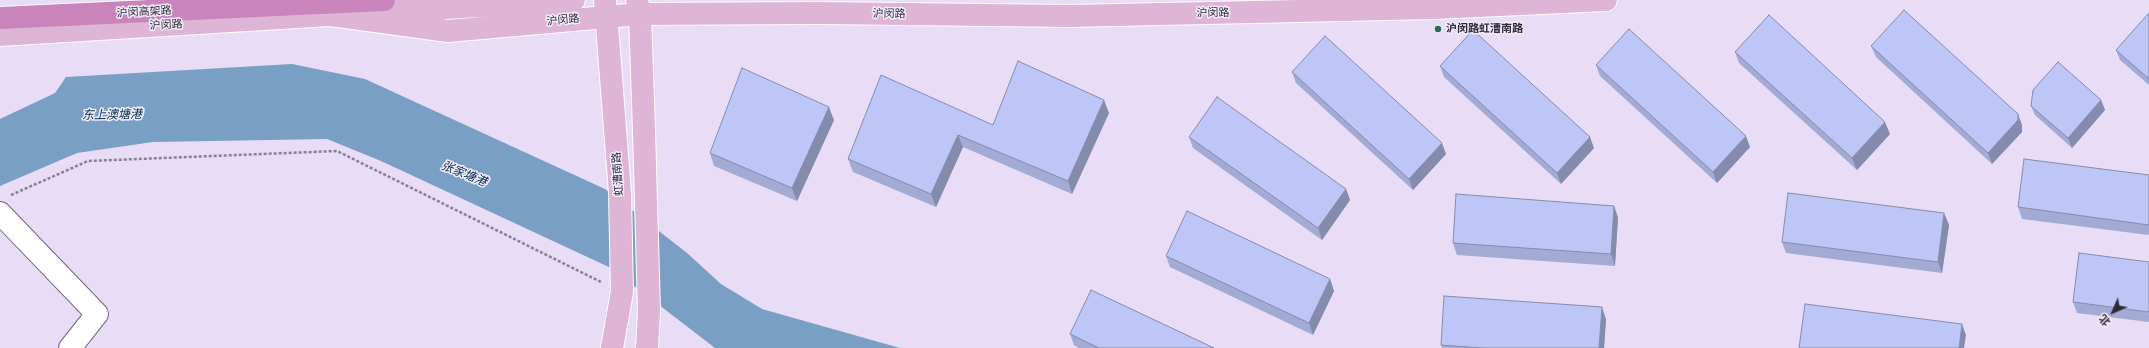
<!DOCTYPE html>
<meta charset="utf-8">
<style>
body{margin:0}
#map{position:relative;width:2149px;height:348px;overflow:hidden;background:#e8dcf7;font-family:Montserrat,"Noto Sans SC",sans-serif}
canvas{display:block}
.north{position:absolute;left:2093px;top:292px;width:40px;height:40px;-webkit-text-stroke:3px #f3ecfc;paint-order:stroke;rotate:225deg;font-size:11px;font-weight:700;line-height:16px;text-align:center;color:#2f2a34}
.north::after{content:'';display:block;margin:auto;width:14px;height:18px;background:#2f2a34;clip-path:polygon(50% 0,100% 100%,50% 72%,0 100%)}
</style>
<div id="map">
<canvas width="2149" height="348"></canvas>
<div class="north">北</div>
</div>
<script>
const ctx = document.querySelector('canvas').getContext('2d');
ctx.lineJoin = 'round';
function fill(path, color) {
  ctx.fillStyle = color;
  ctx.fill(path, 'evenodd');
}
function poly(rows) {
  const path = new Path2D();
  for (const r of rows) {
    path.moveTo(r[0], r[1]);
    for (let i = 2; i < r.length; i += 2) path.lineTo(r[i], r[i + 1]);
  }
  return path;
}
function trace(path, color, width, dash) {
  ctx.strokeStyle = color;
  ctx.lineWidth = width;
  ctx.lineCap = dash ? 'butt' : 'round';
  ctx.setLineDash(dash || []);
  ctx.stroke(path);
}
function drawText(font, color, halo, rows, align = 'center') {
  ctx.font = font + ' Montserrat,"Noto Sans SC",sans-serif';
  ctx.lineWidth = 3;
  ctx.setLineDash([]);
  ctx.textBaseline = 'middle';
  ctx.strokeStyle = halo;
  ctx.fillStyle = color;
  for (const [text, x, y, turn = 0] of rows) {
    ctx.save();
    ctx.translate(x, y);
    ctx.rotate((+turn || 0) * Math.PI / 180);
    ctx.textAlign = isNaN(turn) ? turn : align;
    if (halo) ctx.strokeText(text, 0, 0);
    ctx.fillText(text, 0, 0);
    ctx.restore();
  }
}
fill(poly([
 [292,64,365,79,605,189,687,253,721,284,762,309,900,348,715,348,611,268,381,161,327,139,153,142,77,153,0,186,0,119,55,93,66,77]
]), '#7a9fc4');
const minor = poly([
 [0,213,97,314,70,348]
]);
const major = poly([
 [605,0,620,193,622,292,612,348],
 [637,0,640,14,644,130,649,311,647,348],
 [381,12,574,0],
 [331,15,448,31,640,14,819,13,1070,16,1435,8,1606,0],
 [0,35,346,14]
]);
const highway = poly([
 [0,18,384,0]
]);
trace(minor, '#70657d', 24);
trace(major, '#fff', 24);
trace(highway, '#fff', 24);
trace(poly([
 [11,195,88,161,337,151,601,282]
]), '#898193', 2.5, [3, 2]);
trace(minor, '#fff', 22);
trace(major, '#deb5d6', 22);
trace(highway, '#c884bb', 22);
fill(poly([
 [2149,13,2149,85,2120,60,2116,50],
 [1871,46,2022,125,2022,132,1992,164,1876,57],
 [1735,52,1890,134,1857,170,1739,63],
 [1596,65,1750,147,1717,183,1600,76],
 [1440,66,1594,148,1561,184,1444,77],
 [1292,72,1446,154,1413,190,1296,83],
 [2101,100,2105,110,2072,148,2035,115,2031,106],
 [1109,113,1072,194,963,147,936,207,853,172,848,159,993,125],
 [834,120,797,201,714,166,710,153],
 [1189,137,1346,189,1350,200,1322,240,1193,148],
 [2149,175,2149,235,2022,219,2018,207],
 [1944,213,1949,225,1942,273,1786,253,1782,242],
 [1618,217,1615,266,1457,255,1453,243],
 [1166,256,1330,279,1334,291,1313,335,1170,267],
 [2149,262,2149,322,2077,313,2073,302],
 [1606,319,1604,348,1442,348,1441,345],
 [1070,334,1214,348,1079,348,1074,345]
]), '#a3aad4');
fill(poly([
 [1104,100,1109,113,1072,194,1068,181],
 [2101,100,2105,110,2072,148,2068,138],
 [829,107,834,120,797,201,792,188],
 [2018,114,2022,125,2022,132,1992,164,1988,153],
 [1885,122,1890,134,1857,170,1852,158],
 [958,135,963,147,936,207,931,194],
 [1746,136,1750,147,1717,183,1713,172],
 [1590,137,1594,148,1561,184,1557,173],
 [1442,143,1446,154,1413,190,1409,179],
 [1346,189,1350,200,1322,240,1318,228],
 [1614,206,1618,217,1615,266,1611,254],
 [1944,213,1949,225,1942,273,1938,262],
 [1330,279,1334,291,1313,335,1309,323],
 [1602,307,1606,319,1604,348,1599,348],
 [1962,324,1966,335,1964,348,1959,348]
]), '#858bad');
const building = poly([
 [1904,10,2018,114,2018,120,1988,153,1871,46,1904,10],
 [2149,13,2149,79,2116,50,2149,13],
 [1769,15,1885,122,1852,158,1735,52,1769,15],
 [1629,29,1746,136,1713,172,1596,65,1629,29],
 [1473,30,1590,137,1557,173,1440,66,1473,30],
 [1325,36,1442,143,1409,179,1292,72,1325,36],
 [1018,61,1104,100,1068,181,958,135,931,194,848,159,881,75,993,125,1018,61],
 [2058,62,2101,100,2068,138,2031,106,2033,90,2058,62],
 [742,68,829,107,792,188,710,153,742,68],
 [1217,97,1346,189,1318,228,1189,137,1217,97],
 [2024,159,2149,175,2149,225,2018,207,2024,159],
 [1788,193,1944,213,1938,262,1782,242,1788,193],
 [1456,194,1614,206,1611,254,1453,243,1456,194],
 [1187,211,1330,279,1309,323,1166,256,1187,211],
 [2079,253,2149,262,2149,312,2073,302,2079,253],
 [1091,290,1214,348,1099,348,1070,334,1091,290],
 [1444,296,1602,307,1599,348,1483,348,1441,345,1444,296],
 [1805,304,1962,324,1959,348,1799,348,1805,304]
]);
fill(building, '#bec6f7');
trace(building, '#858bad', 1);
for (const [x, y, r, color] of [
 [1438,29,4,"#2f6951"]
]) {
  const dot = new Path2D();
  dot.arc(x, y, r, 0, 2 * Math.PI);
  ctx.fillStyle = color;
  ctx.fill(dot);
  trace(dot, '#f3ecfc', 1.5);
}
drawText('11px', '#2f2a34', '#f3ecfc', [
 ["沪闵高架路",144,12,-3],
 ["沪闵路",1213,13,-1],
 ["沪闵路",889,14,1],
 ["沪闵路",563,20,-6],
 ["沪闵路",166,25,-3],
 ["虹漕南路",618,174,-94]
]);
drawText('bold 11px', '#2f2a34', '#f3ecfc', [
 ["沪闵路虹漕南路",1446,29]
], 'left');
drawText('italic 12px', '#002a4e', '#f3ecfc', [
 ["东上澳塘港",112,115,-1],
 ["张家塘港",464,174,22]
]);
</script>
